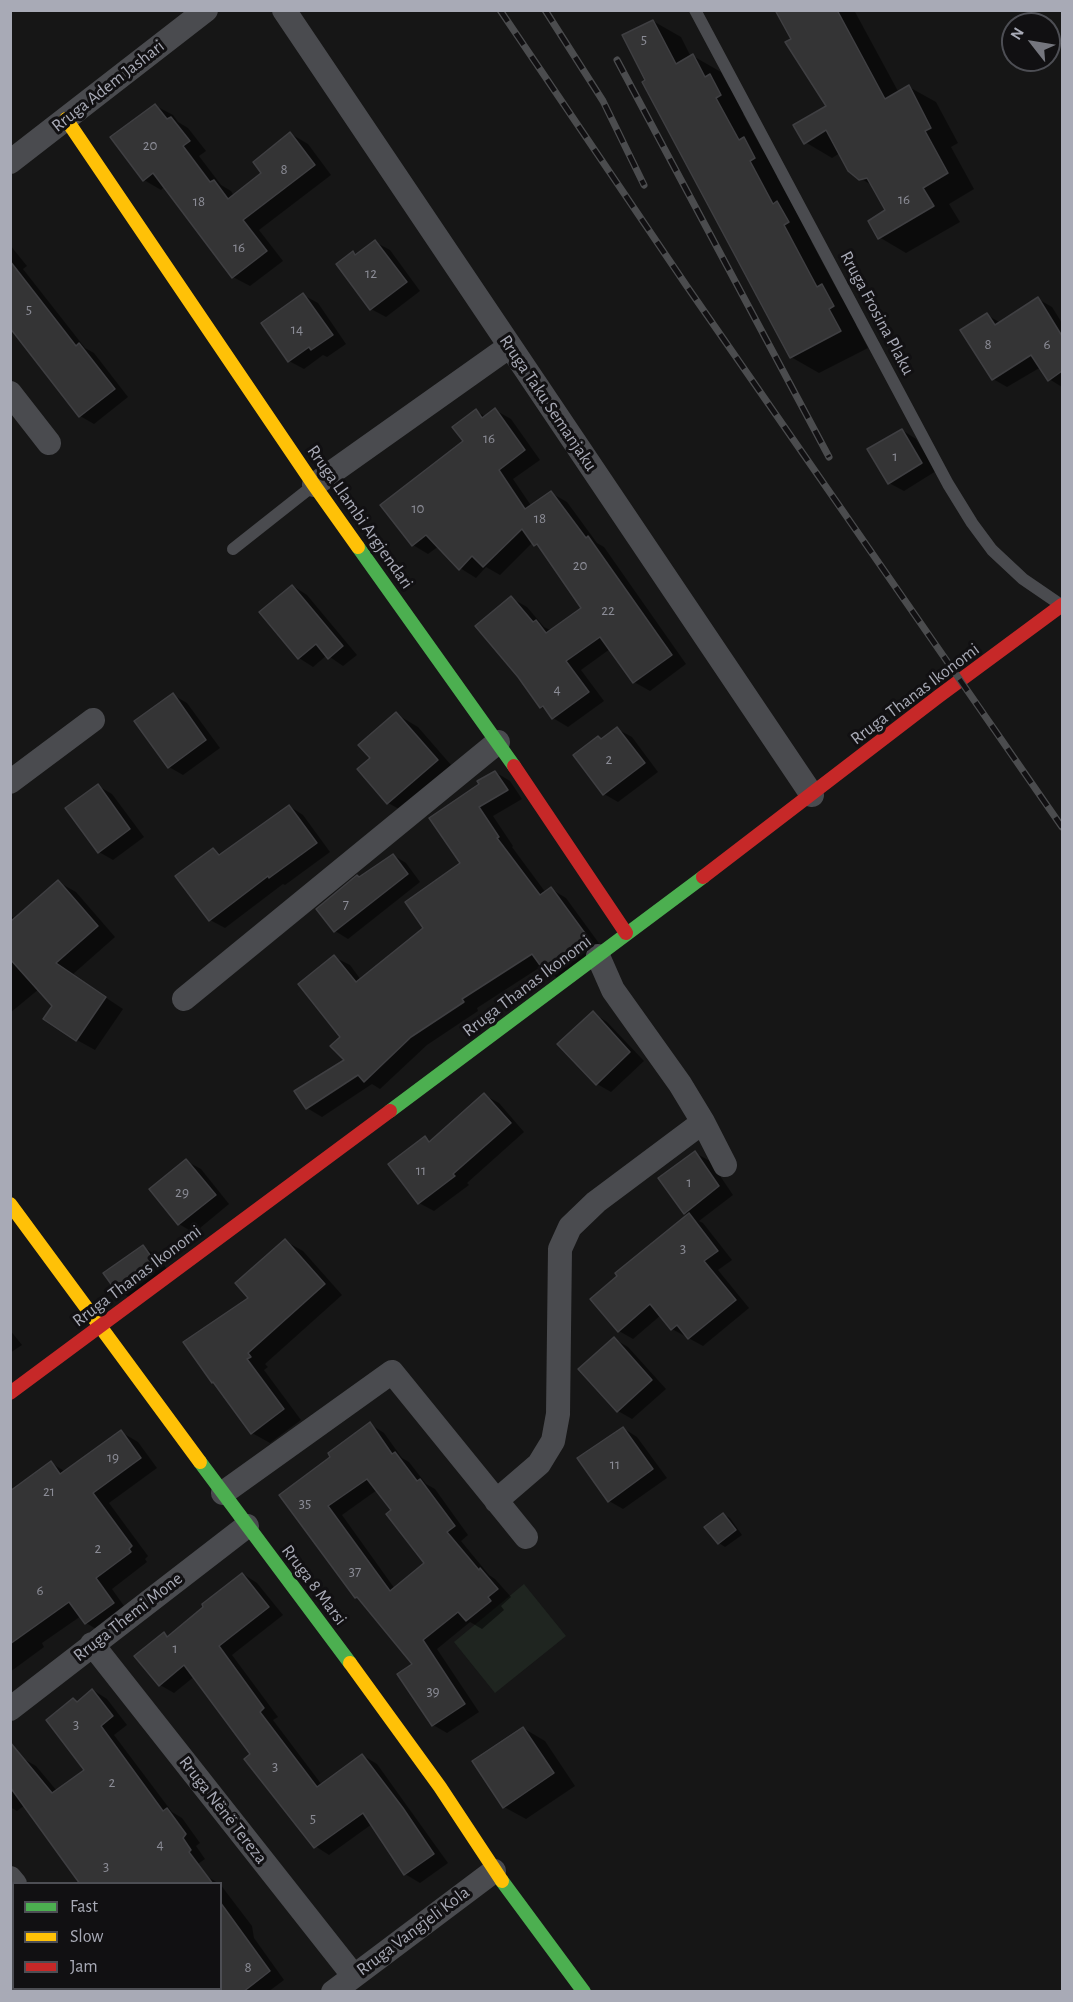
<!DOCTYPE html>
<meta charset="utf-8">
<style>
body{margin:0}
#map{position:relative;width:1073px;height:2002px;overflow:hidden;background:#161616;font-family:"Alegreya Sans",sans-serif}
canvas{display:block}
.frame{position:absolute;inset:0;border:12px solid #a8aab6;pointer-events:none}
.legend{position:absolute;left:12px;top:1882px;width:210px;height:108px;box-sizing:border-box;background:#111012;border:2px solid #4d4e54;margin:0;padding:8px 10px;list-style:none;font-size:18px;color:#a8aab6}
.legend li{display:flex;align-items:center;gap:12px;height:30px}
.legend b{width:30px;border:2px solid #4d4e54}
.north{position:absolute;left:1001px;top:12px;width:60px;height:60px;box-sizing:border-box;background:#111012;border:2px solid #4d4e54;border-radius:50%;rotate:301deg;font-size:16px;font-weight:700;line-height:24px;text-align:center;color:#a8aab6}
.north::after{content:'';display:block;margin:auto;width:21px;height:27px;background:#75767e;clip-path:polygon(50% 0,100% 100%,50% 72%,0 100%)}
</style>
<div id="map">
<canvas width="1073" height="2002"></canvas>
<div class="frame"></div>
<ul class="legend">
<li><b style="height:8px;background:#4caf50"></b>Fast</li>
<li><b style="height:8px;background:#ffc107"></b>Slow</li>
<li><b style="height:8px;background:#c62828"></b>Jam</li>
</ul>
<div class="north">N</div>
</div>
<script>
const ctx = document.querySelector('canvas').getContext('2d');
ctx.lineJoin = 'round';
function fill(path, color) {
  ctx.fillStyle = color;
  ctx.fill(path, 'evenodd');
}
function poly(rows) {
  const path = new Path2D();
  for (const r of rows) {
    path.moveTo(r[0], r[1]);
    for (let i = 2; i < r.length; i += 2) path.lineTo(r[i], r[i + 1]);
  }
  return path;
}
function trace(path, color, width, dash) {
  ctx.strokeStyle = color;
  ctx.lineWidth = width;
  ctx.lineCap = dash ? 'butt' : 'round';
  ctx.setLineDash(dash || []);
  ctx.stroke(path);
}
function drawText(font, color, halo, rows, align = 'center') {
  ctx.font = font + ' "Alegreya Sans",sans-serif';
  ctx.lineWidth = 6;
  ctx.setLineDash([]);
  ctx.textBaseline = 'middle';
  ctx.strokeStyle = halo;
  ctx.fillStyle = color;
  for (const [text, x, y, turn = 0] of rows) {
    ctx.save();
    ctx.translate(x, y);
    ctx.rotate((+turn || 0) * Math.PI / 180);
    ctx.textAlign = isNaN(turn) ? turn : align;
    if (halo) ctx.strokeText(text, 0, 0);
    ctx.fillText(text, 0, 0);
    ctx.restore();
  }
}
fill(poly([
 [524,1584,566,1636,495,1693,454,1642]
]), '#1f2520');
fill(poly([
 [776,10,854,10,899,93,909,87,936,102,958,143,951,147,974,189,949,204,960,222,906,253,879,237,887,211,873,186,860,178,840,153,832,158,805,142,828,107],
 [653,21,681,37,691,57,693,56,721,72,729,87,738,92,748,111,743,114,762,149,772,155,782,174,777,177,798,215,816,238,811,241,841,297,850,302,861,322,856,325,868,348,819,373,791,357,647,80],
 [156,106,173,115,178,122,188,128,206,151,199,156,221,185,231,191,234,196,264,173,291,134,308,144,331,175,259,230,283,261,250,286,233,277,165,186,161,190,144,180],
 [375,242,390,250,420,291,386,317,371,309,353,252,357,255],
 [10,245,27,266,23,269,85,348,94,353,128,397,94,424,80,416,10,326],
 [303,295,318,303,346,344,327,357,323,355,304,369,289,361],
 [1038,299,1052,307,1062,323,1062,387,1049,379,1041,367,1007,387,993,379,987,315,1001,323],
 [495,410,511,419,540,460,513,479,532,507,551,493,567,502,597,543,604,547,686,664,650,691,634,682,610,649,581,670,604,701,568,727,553,718,548,711,541,707,511,598,527,607,544,627,552,631,584,608,542,549,533,542,500,575,486,567,476,578,460,568,439,546,428,554,413,545,465,441,476,411,486,417],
 [902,430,916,439,936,471,904,491,889,483],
 [293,586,307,595,357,655,343,666,327,655,313,667,299,658],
 [173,695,187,703,220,748,183,775,169,767],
 [396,714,418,727,458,773,410,815,388,803,372,758],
 [617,729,632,737,658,772,618,802,604,794,602,740],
 [495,772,510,781,522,799,493,816,513,846,512,847,546,893,551,889,566,898,601,946,561,980,546,971,542,966,477,1008,478,1011,427,1045,380,1089,372,1084,322,1117,307,1108,346,1060,334,957,350,965,361,980,425,928,462,864,481,785],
 [98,786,112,794,144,837,113,860,99,852],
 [289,806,303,815,330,852,285,885,283,884,225,928,210,920,213,849,222,855],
 [393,855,406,863,420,882,348,939,335,931,318,910],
 [58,882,76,892,115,937,72,975,123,1009,95,1050,77,1040,54,1005,39,989,10,1013,10,915,15,919],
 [593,1013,607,1022,644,1061,611,1092,597,1084],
 [484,1095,499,1103,524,1132,467,1183,469,1185,434,1211,419,1203,425,1138,431,1141],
 [695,1153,710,1161,733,1195,699,1221,703,1223,732,1260,718,1270,749,1308,703,1346,672,1329,661,1315,633,1339,619,1331,689,1215,685,1213],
 [186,1161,201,1169,229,1204,194,1233,179,1224,151,1189],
 [285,1241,303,1251,342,1295,265,1364,268,1367,264,1370,301,1420,270,1443,252,1433,217,1385,213,1382,251,1298],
 [143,1247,158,1256,168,1271,131,1298,117,1290],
 [10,1330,22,1345,10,1353],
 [614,1339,628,1347,666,1389,632,1419,618,1411],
 [370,1424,384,1433,402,1458,409,1462,426,1484,435,1489,468,1535,461,1541,489,1575,495,1579,511,1597,501,1606,504,1610,482,1629,470,1622,437,1649,479,1712,447,1733,433,1725,414,1664,361,1599,356,1597,281,1496,332,1457],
 [377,1490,393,1510,426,1563,395,1589,342,1515],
 [623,1428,637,1437,667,1478,623,1509,609,1501],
 [121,1432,138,1442,157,1468,109,1503,148,1556,145,1559,147,1562,112,1589,129,1613,103,1633,86,1623,81,1616,42,1643,44,1647,10,1672,10,1493,51,1463,66,1472],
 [723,1514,730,1518,742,1535,725,1547,719,1543],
 [243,1574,257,1583,283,1615,232,1655,278,1717,273,1720,322,1785,362,1755,377,1764,448,1863,420,1883,405,1874,372,1824,329,1855,315,1846,252,1754,195,1676,174,1693,160,1685,164,1634,169,1637],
 [93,1690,107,1699,127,1725,114,1735,172,1812,182,1818,200,1843,196,1846,205,1859,192,1868,220,1884,79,1884,76,1880,78,1879,25,1805,17,1811,10,1807,10,1767,22,1758,36,1766,57,1791,87,1770,73,1700,78,1703],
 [523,1728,545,1741,575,1786,526,1819,504,1807],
 [220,1884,252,1926,254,1938,284,1980,268,1992,160,1992,158,1988,220,1988],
 [14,1978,14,1988,45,1988,47,1992,10,1992,10,1980]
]), '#0007');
const building = poly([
 [775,10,837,10,885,99,909,85,931,128,925,131,948,173,923,188,934,206,878,239,868,221,885,210,867,178,859,180,848,171,826,130,804,144,793,125,826,106,785,42,791,39,775,10],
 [653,20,676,64,693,54,705,77,710,74,721,95,716,98,739,140,744,137,755,158,750,161,773,204,777,201,789,222,784,225,817,287,822,284,834,306,829,309,841,331,790,358,642,82,645,80,622,35,653,20],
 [155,104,167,119,171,117,190,141,183,146,210,182,214,180,228,199,261,173,253,162,290,132,315,165,243,220,267,251,232,278,153,173,143,181,110,137,155,104],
 [375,240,407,282,370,310,336,264,353,251,355,255,375,240],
 [10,261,76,346,79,343,115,389,79,417,10,328,10,261],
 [303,293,333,335,311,350,309,347,288,362,261,323,303,293],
 [1038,297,1062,336,1062,371,1048,381,1031,355,992,380,960,330,987,313,995,325,1038,297],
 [495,408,525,450,499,470,525,509,551,491,586,538,588,536,672,655,633,683,600,637,566,661,589,692,552,719,543,706,540,708,518,677,475,626,511,596,533,622,536,620,546,633,581,608,537,544,534,546,522,529,483,567,472,556,459,570,426,535,412,546,380,505,463,441,452,427,476,409,482,418,495,408],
 [902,429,922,463,888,484,867,449,902,429],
 [292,585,343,646,328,659,316,644,298,659,259,612,292,585],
 [173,693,206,740,168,768,134,721,173,693],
 [396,712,438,760,387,804,357,769,370,758,358,745,396,712],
 [617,727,645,763,603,795,573,755,598,736,601,739,617,727],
 [495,771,508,790,479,807,499,837,497,838,540,895,551,887,587,936,568,950,571,953,545,972,532,954,462,999,464,1002,411,1037,364,1082,358,1075,306,1109,294,1091,344,1060,330,1046,340,1037,298,984,334,955,356,982,423,928,405,902,460,863,429,818,479,784,477,781,495,771],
 [98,784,130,829,98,853,65,808,98,784],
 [289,805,317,843,269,878,268,876,209,921,175,876,213,848,219,855,289,805],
 [393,854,408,874,334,932,316,909,357,875,359,877,393,854],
 [58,880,98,926,56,963,106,997,76,1041,43,1019,52,1006,10,959,10,922,58,880],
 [593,1011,630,1052,596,1085,557,1044,593,1011],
 [484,1093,511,1123,453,1174,455,1176,418,1204,388,1164,425,1136,429,1142,484,1093],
 [695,1151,719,1186,684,1214,658,1178,695,1151],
 [186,1159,216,1195,178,1225,149,1189,186,1159],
 [689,1213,718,1251,704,1261,736,1300,688,1339,677,1325,671,1330,650,1304,618,1332,590,1299,617,1276,615,1273,689,1213],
 [285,1239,325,1284,248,1353,251,1357,247,1359,284,1409,251,1434,213,1382,212,1383,183,1342,248,1298,235,1283,285,1239],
 [143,1245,155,1262,116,1291,103,1273,143,1245],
 [614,1337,652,1380,617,1412,578,1369,614,1337],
 [370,1422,392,1454,395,1452,417,1481,420,1479,455,1526,447,1532,479,1570,480,1568,498,1589,488,1597,491,1601,466,1621,458,1612,423,1640,465,1704,432,1726,397,1674,412,1664,357,1597,355,1598,279,1495,330,1457,328,1453,370,1422],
 [367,1479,391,1510,386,1514,424,1563,390,1591,328,1506,367,1479],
 [623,1427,653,1469,608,1502,577,1458,623,1427],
 [121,1430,141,1458,93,1493,132,1546,129,1549,131,1552,96,1578,114,1603,85,1624,69,1602,10,1644,10,1491,51,1461,60,1474,121,1430],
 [723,1513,736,1530,718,1544,704,1527,723,1513],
 [242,1573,269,1607,219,1646,264,1708,260,1712,317,1787,362,1754,403,1808,434,1854,404,1875,363,1813,314,1848,244,1759,250,1754,184,1665,159,1686,134,1656,164,1632,167,1637,203,1607,202,1604,242,1573],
 [92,1689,113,1716,101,1726,163,1811,167,1808,186,1834,183,1838,191,1850,189,1852,213,1884,80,1884,10,1787,10,1742,52,1793,84,1770,46,1720,73,1698,77,1702,92,1689],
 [523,1727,554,1773,503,1808,472,1761,523,1727],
 [220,1902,270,1971,243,1992,220,1992,220,1902]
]);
fill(building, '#343435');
trace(building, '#3f3f42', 1.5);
trace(poly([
 [695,10,948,484,972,523,992,550,1023,579,1061,605],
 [233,549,314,485]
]), '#4a4b4f', 12);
trace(poly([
 [284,10,812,795],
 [10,162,206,10],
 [10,393,49,443],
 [314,485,510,346],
 [10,782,93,720],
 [598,956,613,990,680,1084,703,1122,725,1165],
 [184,999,498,742],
 [223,1493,392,1372,526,1537],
 [496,1501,539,1464,553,1441,558,1414,560,1249,570,1227,596,1202,703,1122],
 [92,1644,353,1975],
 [10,1709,247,1526],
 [10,1878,15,1884],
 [97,1988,99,1992],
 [333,1992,494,1871]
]), '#4a4b4f', 24);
trace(poly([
 [358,547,514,766],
 [390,1111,703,877],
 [200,1462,350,1663],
 [502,1881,584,1992]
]), '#4caf50', 14);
trace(poly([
 [66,119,314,485,358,547],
 [10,1204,200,1462],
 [350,1663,440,1787,502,1881]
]), '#ffc107', 14);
trace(poly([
 [514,766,626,933],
 [703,877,939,696,1062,605],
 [10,1393,390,1111]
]), '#c62828', 14);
const rail = poly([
 [500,10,686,285,1062,827],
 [545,10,603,101,644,185],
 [617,60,829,457]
]);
trace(rail, '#4b4c4e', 7);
trace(rail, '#111012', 4.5, [14]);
drawText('15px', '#8b8c96', null, [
 ["5",644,39],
 ["20",150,145],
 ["8",284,169],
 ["16",904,199],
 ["18",199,201],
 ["16",239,247],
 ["12",371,273],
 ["5",29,309],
 ["14",297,329],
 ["8",988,344],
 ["6",1047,344],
 ["16",489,438],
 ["1",895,456],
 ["10",418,508],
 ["18",540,518],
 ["20",580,565],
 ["22",608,610],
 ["4",557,689],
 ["2",609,759],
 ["7",346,904],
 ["11",421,1170],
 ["1",689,1182],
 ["29",182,1192],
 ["3",683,1248],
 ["19",113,1457],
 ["11",615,1464],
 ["21",49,1491],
 ["35",305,1503],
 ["2",98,1548],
 ["37",355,1571],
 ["6",40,1590],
 ["1",175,1648],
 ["39",433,1691],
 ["3",76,1724],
 ["3",275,1766],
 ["2",112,1782],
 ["5",313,1818],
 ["4",160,1844],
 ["3",106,1866],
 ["8",248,1967]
]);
drawText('18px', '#a8aab6', '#111012', [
 ["Rruga Adem Jashari",108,86,-38],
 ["Rruga Frosina Plaku",877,313,62],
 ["Rruga Taku Semanjaku",548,403,56],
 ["Rruga Llambi Argjendari",360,517,55],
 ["Rruga Thanas Ikonomi",915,694,-37],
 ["Rruga Thanas Ikonomi",527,986,-37],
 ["Rruga Thanas Ikonomi",137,1276,-37],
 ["Rruga 8 Marsi",314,1585,53],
 ["Rruga Themi Mone",128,1617,-38],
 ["Rruga Nënë Tereza",223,1810,52],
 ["Rruga Vangjeli Kola",413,1931,-37]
]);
</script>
